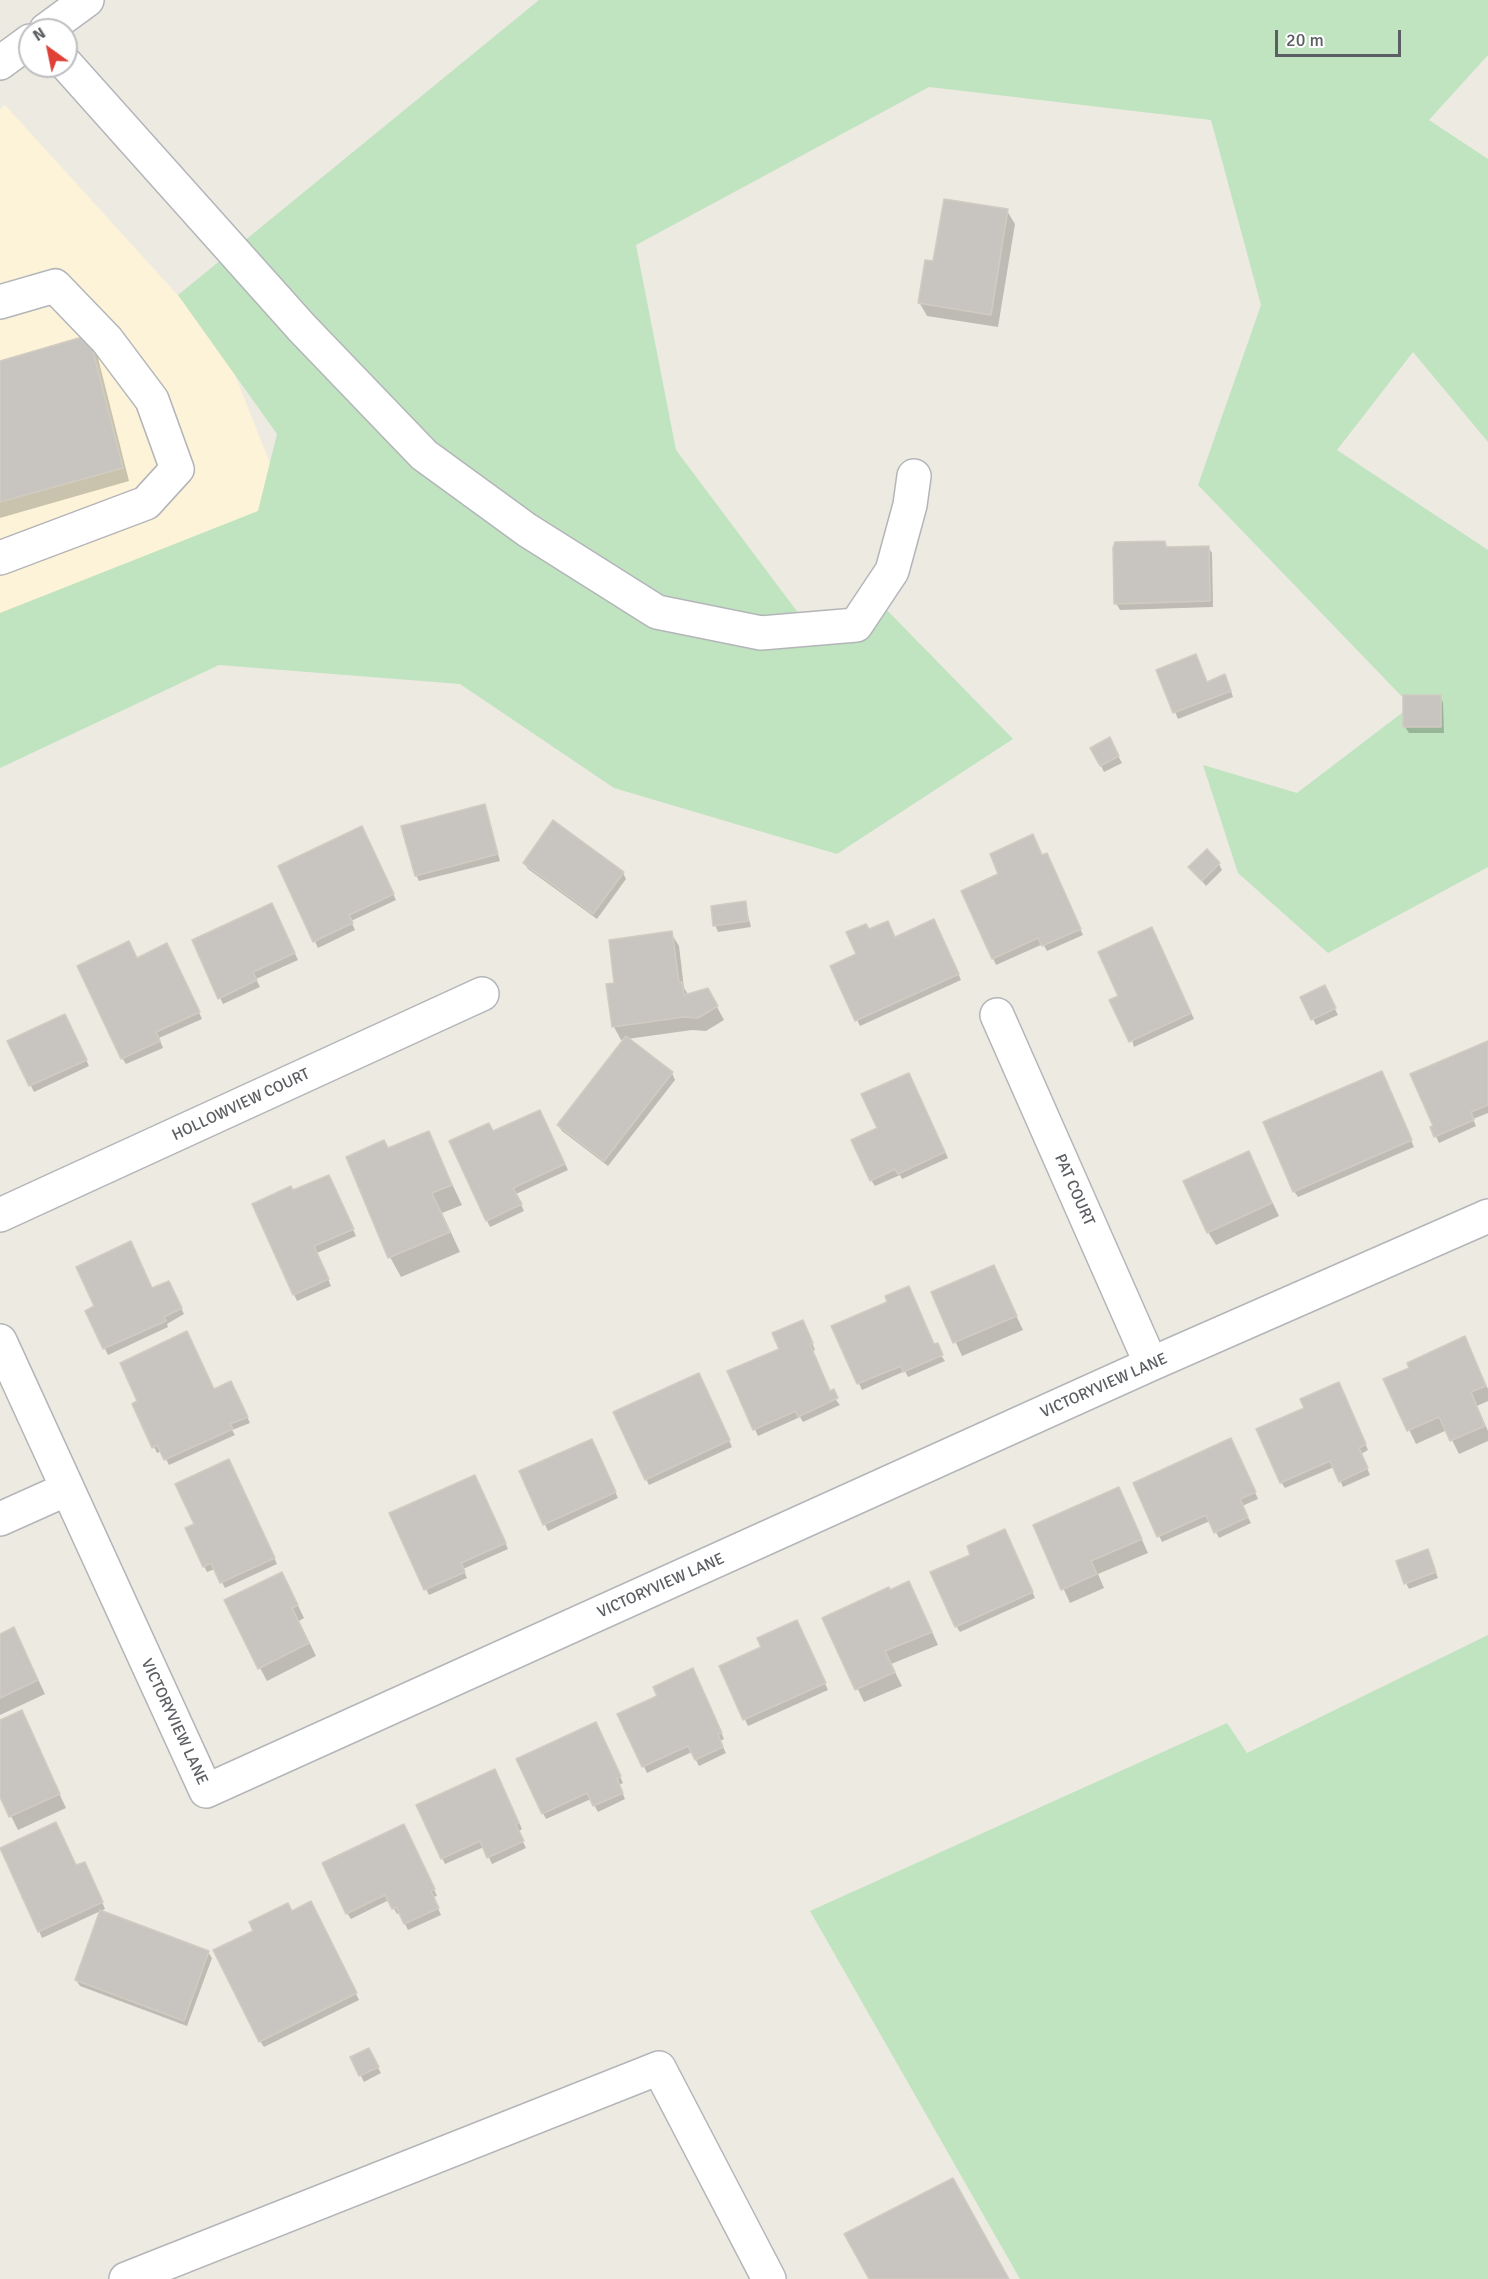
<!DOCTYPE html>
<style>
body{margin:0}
#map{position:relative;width:1488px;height:2279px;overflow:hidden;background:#edeae2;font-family:Signika,sans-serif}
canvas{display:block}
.north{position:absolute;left:18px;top:18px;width:60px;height:60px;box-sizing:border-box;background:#fff;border:2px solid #bdbfc0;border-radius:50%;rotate:327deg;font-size:16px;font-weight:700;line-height:24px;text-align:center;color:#5b5e62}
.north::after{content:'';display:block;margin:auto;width:21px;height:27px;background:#df4136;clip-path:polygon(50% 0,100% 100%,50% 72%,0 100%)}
.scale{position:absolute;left:1275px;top:30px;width:126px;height:27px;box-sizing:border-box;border:3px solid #5b5e62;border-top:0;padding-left:8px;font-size:18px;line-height:21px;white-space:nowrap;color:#5b5e62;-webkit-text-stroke:4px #fff;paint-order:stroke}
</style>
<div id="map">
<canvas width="1488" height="2279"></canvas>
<div class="north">N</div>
<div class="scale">20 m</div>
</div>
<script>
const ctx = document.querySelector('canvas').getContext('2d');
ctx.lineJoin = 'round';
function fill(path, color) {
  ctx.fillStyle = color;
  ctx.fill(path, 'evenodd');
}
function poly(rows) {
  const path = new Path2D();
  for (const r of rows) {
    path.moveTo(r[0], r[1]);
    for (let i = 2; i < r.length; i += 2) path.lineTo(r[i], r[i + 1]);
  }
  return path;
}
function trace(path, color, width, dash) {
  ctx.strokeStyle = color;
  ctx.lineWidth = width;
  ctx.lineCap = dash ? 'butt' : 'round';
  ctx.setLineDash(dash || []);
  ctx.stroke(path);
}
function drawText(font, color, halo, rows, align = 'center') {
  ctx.font = font + ' Signika,sans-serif';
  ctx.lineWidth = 4.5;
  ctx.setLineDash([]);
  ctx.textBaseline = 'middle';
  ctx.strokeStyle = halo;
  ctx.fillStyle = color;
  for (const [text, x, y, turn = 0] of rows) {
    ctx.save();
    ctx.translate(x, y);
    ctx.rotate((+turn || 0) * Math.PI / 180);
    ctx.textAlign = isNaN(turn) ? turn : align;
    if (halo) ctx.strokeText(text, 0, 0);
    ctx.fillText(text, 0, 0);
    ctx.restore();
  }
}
fill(poly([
 [5,105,223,345,291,516,0,626,0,109]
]), '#fcf3d8');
fill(poly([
 [539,0,1488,0,1488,55,1429,120,1488,159,1488,442,1413,352,1337,450,1488,550,1488,867,1328,953,1238,873,1203,765,1297,793,1411,706,1198,485,1261,305,1211,120,929,87,636,245,676,450,805,622,879,602,1013,739,837,854,614,788,460,684,219,665,0,768,0,613,258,511,277,434,178,295],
 [1488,1635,1488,2279,1020,2279,810,1911,1227,1723,1247,1753]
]), '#c0e3c0');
fill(poly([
 [1007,211,1015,224,998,327,927,316,919,302,934,263],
 [88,337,96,350,129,481,0,518,0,362],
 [1165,542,1168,548,1208,547,1212,553,1213,607,1120,610,1116,603],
 [1158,671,1207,683,1228,682,1233,697,1178,719],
 [1440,696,1443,703,1444,733,1409,733,1405,727],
 [1109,739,1122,763,1104,772,1092,748],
 [484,806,500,861,419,881,416,875],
 [365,834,396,900,351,921,355,930,318,948,280,867],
 [1042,857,1050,861,1083,935,1047,951,1043,944,996,965,993,958],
 [524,863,623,873,626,879,597,919,528,869],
 [1219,864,1222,870,1206,886,1190,867],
 [745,903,751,927,718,932,715,925],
 [275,911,298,960,256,979,260,987,223,1004,194,941],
 [937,927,961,980,860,1026,832,967,895,939],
 [671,933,679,946,684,988,689,996,708,990,724,1020,706,1031,692,1030,627,1039,672,1073,675,1080,608,1166,562,1131,558,1125,626,1039,621,1040,614,1027,616,984],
 [1155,935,1194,1019,1134,1047,1120,996],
 [170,951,202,1019,159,1038,163,1048,126,1064,122,1058,137,960],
 [1327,993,1338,1015,1316,1025,1313,1019],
 [68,1022,89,1066,34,1092,9,1042],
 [1488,1042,1488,1113,1473,1119,1476,1126,1439,1143,1432,1128],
 [1384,1079,1414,1147,1298,1197,1294,1191],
 [912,1081,948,1158,902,1179,900,1175,875,1186,871,1180,879,1129],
 [543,1117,568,1170,516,1194,524,1211,490,1227,451,1142],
 [428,1133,462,1205,442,1213,460,1252,401,1277,390,1257,348,1158,388,1149],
 [1248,1152,1279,1216,1216,1245,1208,1232],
 [332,1183,356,1236,317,1253,331,1286,297,1301,254,1205],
 [993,1267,1023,1330,962,1356,933,1292],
 [172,1289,184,1314,167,1324,168,1327,108,1355,87,1311,152,1290],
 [833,1326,934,1346,945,1361,908,1377,905,1371,862,1390],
 [806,1328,815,1350,812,1351,830,1392,840,1405,803,1422,800,1417,758,1436,729,1372,781,1349],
 [1464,1338,1488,1389,1488,1401,1477,1406,1488,1431,1488,1441,1459,1454,1447,1430,1416,1444,1385,1380],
 [702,1381,732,1447,649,1485,646,1479],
 [234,1389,250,1423,232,1430,235,1435,169,1465,162,1451,157,1453,154,1447,134,1404],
 [1341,1390,1368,1450,1361,1454,1370,1475,1343,1487,1334,1467,1285,1488,1281,1482,1306,1408],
 [1234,1446,1258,1499,1242,1506,1251,1523,1219,1538,1210,1521,1162,1542,1135,1484],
 [595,1447,618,1498,548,1531,521,1472],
 [232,1467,277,1564,225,1588,215,1569,207,1572,204,1566,196,1524],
 [478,1483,508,1549,463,1569,467,1578,429,1595,426,1589],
 [1119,1489,1148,1553,1098,1574,1104,1588,1070,1603,1035,1526],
 [1008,1537,1035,1598,960,1632,956,1626,972,1555],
 [1430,1557,1438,1578,1409,1589,1406,1583],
 [289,1587,304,1618,299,1621,316,1656,267,1681,260,1668],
 [890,1592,916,1596,938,1645,891,1664,902,1686,864,1702,824,1618],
 [800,1628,828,1690,748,1726,721,1667],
 [14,1629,45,1694,0,1715,0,1635],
 [696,1676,724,1739,720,1741,726,1753,699,1766,692,1752,647,1773,619,1714],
 [21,1712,66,1808,18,1830,0,1794,0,1721],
 [599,1730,623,1783,619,1785,625,1799,598,1812,591,1799,546,1819,543,1813],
 [498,1777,522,1829,518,1832,526,1848,492,1864,484,1847,445,1864,442,1858],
 [407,1832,437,1896,433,1897,441,1915,408,1930,400,1913,397,1914,389,1900,351,1919,347,1913],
 [76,1867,88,1870,105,1909,42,1938,39,1931],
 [314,1909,359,2000,264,2047,260,2041,292,1913],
 [208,1952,212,1958,187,2026,80,1986,76,1980],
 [368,2050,381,2073,364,2082,352,2058]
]), '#0003');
const building = poly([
 [944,199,1008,209,991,315,918,303,925,260,933,261,944,199],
 [89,335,123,468,0,502,0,361,89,335],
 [1165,541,1166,547,1209,546,1210,601,1114,604,1113,548,1115,542,1165,541],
 [1196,654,1207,682,1225,674,1231,691,1173,713,1156,670,1196,654],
 [1403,695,1441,695,1441,727,1403,727,1403,695],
 [1110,737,1119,756,1100,766,1090,748,1110,737],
 [485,804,498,854,415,876,401,826,485,804],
 [553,820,624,872,593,914,523,863,553,820],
 [362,826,394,894,349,915,353,923,313,942,278,866,362,826],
 [1033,834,1042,855,1047,853,1081,929,1042,946,1038,938,992,959,961,891,998,874,990,854,1033,834],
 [1207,849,1220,863,1202,881,1188,867,1207,849],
 [746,901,748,921,713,926,711,906,746,901],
 [272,903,295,953,253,972,257,980,218,999,192,940,272,903],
 [934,919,959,974,855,1021,830,966,856,954,846,932,866,924,869,929,888,921,895,937,934,919],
 [1152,927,1191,1013,1129,1042,1109,1000,1118,996,1098,952,1152,927],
 [672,931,679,982,682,982,684,995,708,988,718,1006,698,1018,684,1017,612,1027,606,984,614,983,609,940,672,931],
 [129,941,137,958,167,943,200,1012,156,1032,160,1041,121,1059,77,966,129,941],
 [1325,985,1336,1008,1311,1020,1300,997,1325,985],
 [65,1014,87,1060,29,1086,7,1041,65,1014],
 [626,1036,673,1072,604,1161,557,1125,626,1036],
 [1488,1041,1488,1105,1471,1112,1474,1120,1434,1137,1430,1127,1433,1126,1410,1074,1488,1041],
 [1382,1071,1412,1140,1293,1192,1263,1122,1382,1071],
 [909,1073,945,1152,898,1174,895,1169,870,1181,851,1140,877,1128,861,1094,909,1073],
 [540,1110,565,1164,513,1188,522,1204,486,1221,449,1141,489,1123,493,1131,540,1110],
 [429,1131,452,1185,432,1193,450,1232,388,1258,346,1157,384,1140,388,1148,429,1131],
 [1249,1151,1272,1203,1207,1233,1183,1181,1249,1151],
 [329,1175,354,1229,314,1246,329,1279,293,1295,252,1204,291,1186,293,1190,329,1175],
 [131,1241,152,1288,169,1281,182,1308,164,1317,166,1321,103,1349,85,1311,94,1306,76,1267,131,1241],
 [994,1265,1017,1316,953,1343,931,1292,994,1265],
 [909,1286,934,1344,938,1343,943,1355,903,1372,901,1366,857,1384,831,1326,887,1302,885,1296,909,1286],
 [803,1320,813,1343,810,1344,830,1391,834,1389,838,1398,798,1417,796,1411,753,1430,727,1371,779,1349,772,1333,803,1320],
 [187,1331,214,1389,231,1381,248,1417,230,1424,233,1429,164,1460,157,1445,152,1448,132,1404,137,1401,120,1363,187,1331],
 [1465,1336,1486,1386,1471,1392,1485,1426,1450,1441,1439,1417,1407,1431,1383,1379,1409,1368,1407,1363,1465,1336],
 [699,1373,730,1440,645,1480,613,1412,699,1373],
 [1339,1382,1366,1444,1359,1448,1368,1468,1339,1482,1330,1461,1280,1483,1256,1429,1304,1408,1300,1399,1339,1382],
 [1231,1438,1256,1492,1240,1499,1248,1517,1214,1533,1206,1515,1157,1537,1133,1483,1231,1438],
 [592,1439,616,1492,543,1525,519,1471,592,1439],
 [229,1459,275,1558,220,1583,211,1563,203,1567,185,1528,194,1524,175,1484,229,1459],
 [475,1475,506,1543,461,1563,465,1572,424,1590,389,1513,475,1475],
 [1119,1487,1142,1539,1091,1561,1097,1574,1061,1590,1033,1525,1119,1487],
 [1005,1529,1033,1592,955,1627,930,1572,970,1555,967,1546,1005,1529],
 [1428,1549,1436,1572,1404,1584,1396,1561,1428,1549],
 [282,1572,298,1605,292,1608,309,1643,258,1669,224,1600,282,1572],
 [909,1581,932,1632,885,1651,895,1672,855,1690,822,1618,889,1587,890,1590,909,1581],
 [797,1620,826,1683,743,1720,719,1666,761,1647,757,1638,797,1620],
 [14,1627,38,1680,0,1698,0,1634,14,1627],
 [693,1668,722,1733,718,1734,723,1747,695,1760,688,1746,642,1767,617,1714,657,1696,653,1687,693,1668],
 [22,1710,60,1794,9,1817,0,1797,0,1720,22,1710],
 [596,1722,621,1776,617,1779,623,1793,593,1806,587,1793,542,1814,516,1759,596,1722],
 [495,1769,519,1823,516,1825,524,1841,487,1858,480,1841,441,1859,416,1805,495,1769],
 [56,1822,76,1865,85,1862,103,1902,38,1932,0,1848,56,1822],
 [404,1824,435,1889,431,1891,439,1908,404,1924,396,1907,392,1909,385,1895,346,1914,322,1863,404,1824],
 [311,1901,357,1993,259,2042,213,1950,253,1931,249,1922,288,1903,292,1911,311,1901],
 [100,1910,209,1951,184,2021,75,1980,100,1910],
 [369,2048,379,2067,359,2076,350,2057,369,2048],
 [953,2178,1009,2279,869,2279,844,2234,953,2178]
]);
fill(building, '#c8c5c0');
trace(building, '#d1ccc1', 1.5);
const minor = poly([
 [46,30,87,0],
 [0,63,30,41],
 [66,64,302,328,424,455,527,530,657,612,761,633,856,625,892,571,910,505,914,476],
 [0,302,55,286,107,340,152,400,177,469,146,503,0,558],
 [997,1015,1151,1364],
 [0,1215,482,994],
 [0,1341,206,1791,1151,1364,1488,1216],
 [0,1519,67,1489],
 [126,2279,659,2068,769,2279]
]);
trace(minor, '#b3b5b9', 36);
trace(minor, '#fff', 33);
drawText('16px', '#5b5e62', '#fff', [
 ["HOLLOWVIEW COURT",241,1105,-25],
 ["PAT COURT",1074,1190,66],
 ["VICTORYVIEW LANE",1104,1386,-24],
 ["VICTORYVIEW LANE",661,1586,-24],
 ["VICTORYVIEW LANE",174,1722,65]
]);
</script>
